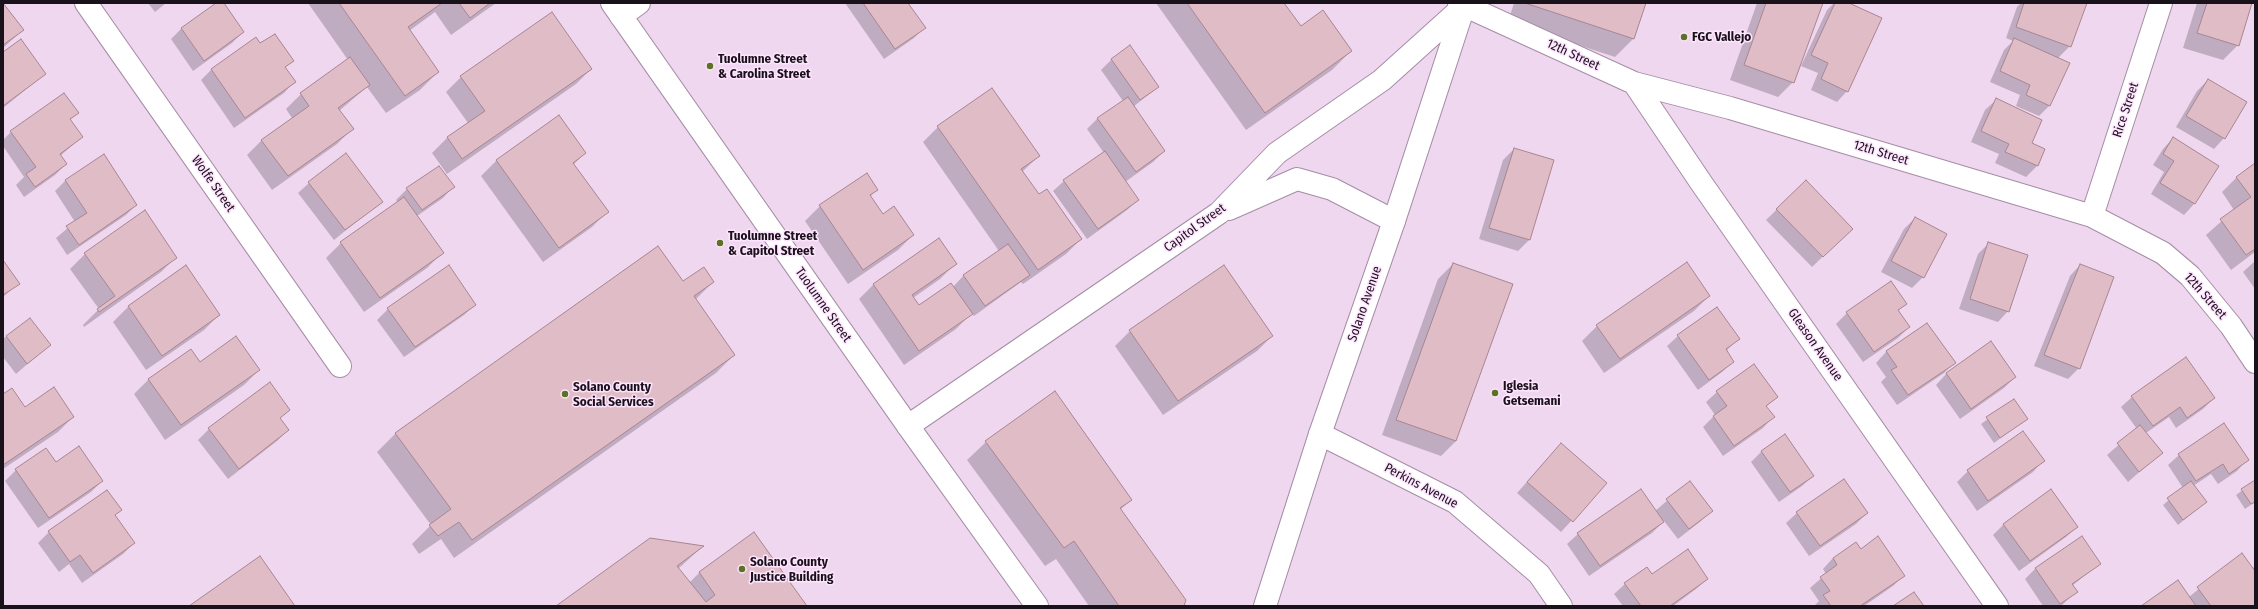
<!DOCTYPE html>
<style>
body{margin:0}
#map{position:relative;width:2258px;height:609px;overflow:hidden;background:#f0d7f0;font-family:"Fira Sans Condensed",sans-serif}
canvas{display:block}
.frame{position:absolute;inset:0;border:4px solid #1a121b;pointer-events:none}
</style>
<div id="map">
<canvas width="2258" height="609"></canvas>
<div class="frame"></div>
</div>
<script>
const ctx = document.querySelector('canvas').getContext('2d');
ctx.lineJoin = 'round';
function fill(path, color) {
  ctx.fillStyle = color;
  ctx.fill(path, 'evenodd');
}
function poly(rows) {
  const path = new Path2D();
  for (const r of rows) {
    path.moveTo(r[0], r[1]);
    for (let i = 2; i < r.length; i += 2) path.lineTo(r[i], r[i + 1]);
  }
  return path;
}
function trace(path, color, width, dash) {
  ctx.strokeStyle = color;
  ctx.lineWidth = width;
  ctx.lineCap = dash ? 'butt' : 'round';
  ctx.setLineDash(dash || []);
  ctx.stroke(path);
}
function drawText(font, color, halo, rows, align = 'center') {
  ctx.font = font + ' "Fira Sans Condensed",sans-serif';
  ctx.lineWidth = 3;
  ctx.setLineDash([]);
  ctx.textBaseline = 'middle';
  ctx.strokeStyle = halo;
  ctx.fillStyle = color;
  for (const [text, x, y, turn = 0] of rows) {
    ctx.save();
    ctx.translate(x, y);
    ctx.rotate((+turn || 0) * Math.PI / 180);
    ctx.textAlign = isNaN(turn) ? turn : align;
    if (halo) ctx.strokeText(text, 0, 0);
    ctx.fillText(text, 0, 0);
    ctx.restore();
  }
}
fill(poly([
 [3,3,23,30,3,48],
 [148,3,166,3,155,12],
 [217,3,223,3,243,32,232,43,193,71,171,39,181,29],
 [308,3,496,3,451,35,435,12,409,31,438,72,420,90,386,113,367,87,339,111,352,129,337,144,272,190,247,155,262,140,292,118,286,109,301,94,348,60],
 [845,3,907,3,925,27,914,38,884,59],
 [1156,3,1283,3,1300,27,1351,51,1332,70,1246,130],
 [1514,3,1645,3,1633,39,1615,57,1508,22],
 [1757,3,1822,3,1793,82,1778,97,1730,80],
 [1834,3,1846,3,1847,91,1837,102,1811,90,1818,73,1801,66,1827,10],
 [2021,3,2086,3,2070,46,2058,58,2050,105,2039,116,2016,106,2020,95,1990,82,2004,50,2013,41,2006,38,2017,7],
 [2197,3,2251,3,2238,45,2223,60,2183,48],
 [255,38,260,45,292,61,284,69,294,82,284,93,234,128,201,80,211,70],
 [3,54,45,74,3,108],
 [1112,59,1158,87,1133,107,1164,151,1153,162,1125,182,1138,200,1127,210,1087,239,1053,191,1064,181,1104,153,1087,129,1098,118,1123,101,1101,70],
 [591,69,576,84,447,174,432,153,447,138,468,123,446,92,461,77],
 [2208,80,2224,138,2214,149,2176,127,2197,91],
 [1996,100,2030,143,2044,149,2037,166,2026,177,1995,163,1999,154,1971,142,1985,110],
 [77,113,70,120,82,137,60,156,66,164,55,175,24,197,16,185,24,177,3,146,3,140,11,132],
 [558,116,585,153,573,165,607,212,592,227,543,262,481,176,496,161],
 [938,127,1039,156,1022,172,1038,196,1081,239,1066,254,1023,284,1021,282,974,316,972,313,956,329,904,365,859,299,874,284,955,264,940,279,913,298,918,307,953,287,964,275,999,251,923,142],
 [2173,138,2218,166,2194,204,2184,215,2151,194,2164,172,2153,165,2163,149],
 [1514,149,1553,161,1529,240,1518,251,1479,239,1503,160],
 [103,156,136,205,126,215,67,255,56,238,75,222,55,191,65,181],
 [2255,164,2255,252,2231,270,2206,235,2234,210,2222,192,2237,177],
 [1806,181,1841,239,1812,267,1766,220],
 [309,183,382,201,334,240,298,193],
 [453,187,443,198,417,216,442,253,427,268,364,312,326,258,341,243,398,202,396,200,407,189],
 [877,189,870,197,882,215,913,235,898,250,848,284,805,221,820,206],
 [1915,218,1923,277,1912,288,1881,272,1904,229],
 [1989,243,2008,311,1998,322,1959,309,1978,254],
 [657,247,683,283,713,282,695,300,734,355,716,373,454,558,441,539,419,554,412,544,431,525,377,452,395,434],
 [85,254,176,257,161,272,84,327,83,325,99,309,70,269],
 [2255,261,2255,289,2243,272],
 [3,262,18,284,3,297],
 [1453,264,1456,441,1441,456,1382,435,1438,279],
 [2080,265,2079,368,2068,379,2034,366,2070,276],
 [186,267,219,315,204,330,146,370,113,322,128,307],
 [1709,296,1694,311,1604,373,1582,341,1597,326],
 [1905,304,1898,311,1909,327,1898,338,1863,362,1836,324,1847,313],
 [475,305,464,315,404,357,377,320,388,309],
 [29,319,49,345,16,374,3,357,3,339],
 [1927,324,1954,363,1944,373,1897,405,1881,382,1886,377,1876,363,1886,352],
 [1130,331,1272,336,1257,351,1163,415,1115,346],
 [1678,336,1738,339,1726,351,1733,362,1722,372,1698,390,1667,346],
 [1991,343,2015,377,2004,388,1960,419,1936,385,1946,374],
 [259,370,244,385,165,440,134,394,149,379],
 [1717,392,1776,397,1766,407,1773,417,1763,428,1723,456,1703,427,1715,415,1706,402],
 [3,395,25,408,73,417,58,432,3,469],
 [2132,397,2214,398,2203,409,2176,428,2169,417,2146,433,2161,453,2128,482,2107,455,2137,429,2121,407],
 [2014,400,2026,419,1994,443,1981,424],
 [289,410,279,419,288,430,277,441,228,479,198,440,209,429],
 [986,442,1131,500,1120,510,1183,606,1089,606,1056,559,1045,566,967,460],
 [46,449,56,464,102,481,91,492,38,528,5,481,16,470],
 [1762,451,1813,476,1802,486,1779,502,1751,462],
 [1551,455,1606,483,1561,532,1517,493],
 [2179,455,2247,460,2237,471,2218,484,2211,474,2193,486,2205,502,2178,525,2163,505,2183,488,2168,465],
 [2043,461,2033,472,1977,511,1957,482,1968,471],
 [2255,481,2255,502,2245,509,2236,495],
 [1689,482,1711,510,1701,521,1678,539,1664,521,1652,533,1589,576,1567,544,1578,534,1655,511],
 [120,510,114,516,134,543,123,554,82,583,69,564,59,572,38,543,49,532],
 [1797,513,1867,513,1856,524,1809,556,1786,523],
 [2004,524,2077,527,2066,537,2019,571,1993,535],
 [754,533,806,606,558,606,702,547,678,569,689,583,699,573],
 [1860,550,1904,575,1893,586,1864,606,1814,606,1819,601,1810,588,1826,574,1823,569,1833,558],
 [2241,554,2252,569,2255,566,2255,606,2143,606,2189,597],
 [2100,563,2072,586,2076,592,2061,606,2043,606,2025,579,2036,568],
 [1707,579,1696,589,1673,606,1623,606,1614,594,1625,584]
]), '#0003');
const building = poly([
 [3,3,24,30,3,45,3,3],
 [216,3,224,3,244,32,204,61,181,28,216,3],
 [339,3,442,3,408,27,439,72,405,96,339,3],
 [459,3,490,3,470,18,459,3],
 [863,3,908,3,926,28,895,49,863,3],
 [1187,3,1284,3,1301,26,1323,10,1352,51,1265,113,1187,3],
 [1525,3,1646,3,1634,39,1525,3],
 [1766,3,1823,3,1794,83,1744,65,1766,3],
 [1835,3,1849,3,1882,18,1848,92,1821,79,1828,63,1811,55,1835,3],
 [2024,3,2087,3,2071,47,2016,27,2024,3],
 [2207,3,2252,3,2239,46,2197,33,2207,3],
 [552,12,592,69,462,159,447,137,485,111,460,76,552,12],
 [275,34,294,61,285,67,296,82,245,118,211,69,256,37,260,43,275,34],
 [2014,38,2070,63,2050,106,2026,95,2030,85,2000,71,2014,38],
 [21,39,46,74,3,106,3,52,21,39],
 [1130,45,1159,87,1140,100,1111,59,1130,45],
 [350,57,370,85,338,108,354,129,288,176,261,140,309,106,300,93,350,57],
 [2208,79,2247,102,2225,139,2186,116,2208,79],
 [992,88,1040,156,1021,169,1039,194,1047,189,1082,239,1038,270,937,126,992,88],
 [64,93,79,113,70,119,83,137,60,154,67,164,35,187,26,174,36,167,10,131,64,93],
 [1128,97,1165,151,1136,172,1097,118,1128,97],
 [1996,98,2042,120,2032,143,2045,149,2038,166,2005,152,2009,144,1981,131,1996,98],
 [559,115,586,153,573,163,609,212,559,248,496,160,559,115],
 [2173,137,2219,166,2195,204,2160,183,2174,161,2163,154,2173,137],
 [1514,148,1554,160,1530,240,1489,228,1514,148],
 [1105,151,1139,200,1098,229,1063,180,1105,151],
 [346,153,383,202,345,230,308,182,346,153],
 [104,154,137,205,79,245,66,226,87,213,65,180,104,154],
 [2255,163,2255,249,2246,255,2220,219,2251,197,2236,177,2255,163],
 [439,166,455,187,422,210,406,188,439,166],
 [867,173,878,190,870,195,883,214,894,206,914,235,863,270,819,205,867,173],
 [1806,180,1853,229,1823,257,1776,209,1806,180],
 [404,197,444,253,380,298,340,242,404,197],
 [145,210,177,258,99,312,97,309,115,296,84,253,145,210],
 [1915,217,1947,234,1924,278,1891,261,1915,217],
 [939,238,957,264,912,295,919,305,951,283,973,314,919,351,873,284,939,238],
 [1988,242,2028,255,2009,312,1970,299,1988,242],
 [1008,244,1030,275,985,306,963,275,1008,244],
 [658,246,683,281,704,267,714,282,694,296,735,355,472,540,459,522,438,536,429,525,451,509,395,433,658,246],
 [3,260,20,284,3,295,3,260],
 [1687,262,1710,296,1620,359,1596,325,1687,262],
 [1453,263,1513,284,1456,441,1396,420,1453,263],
 [2080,264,2114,277,2080,369,2044,355,2080,264],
 [186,265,220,315,162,356,128,306,186,265],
 [449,265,476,305,415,347,387,308,449,265],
 [1224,265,1273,336,1178,401,1129,330,1224,265],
 [1891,281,1907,304,1898,310,1910,327,1874,352,1846,312,1891,281],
 [1717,307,1740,339,1726,349,1734,362,1709,380,1677,335,1717,307],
 [30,318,51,345,27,364,6,336,30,318],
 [1927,323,1956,363,1908,395,1891,370,1897,367,1886,351,1927,323],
 [236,336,260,370,181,425,148,379,191,349,200,362,236,336],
 [1991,341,2016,377,1971,409,1946,373,1991,341],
 [2186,357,2215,398,2187,418,2180,407,2153,426,2131,396,2186,357],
 [1754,364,1778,397,1766,406,1775,417,1734,446,1713,416,1727,406,1716,391,1754,364],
 [270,382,290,410,280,418,289,430,239,469,208,428,270,382],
 [54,387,74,417,3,465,3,394,12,388,25,407,54,387],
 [1055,391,1132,500,1120,508,1186,600,1184,606,1119,606,1074,541,1064,548,985,441,1055,391],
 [2014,399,2028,419,2000,438,1986,417,2014,399],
 [2224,423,2249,460,2229,474,2223,464,2196,481,2178,454,2224,423],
 [2140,425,2163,453,2139,472,2117,443,2140,425],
 [2023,431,2045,461,1988,501,1967,470,2023,431],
 [1785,434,1814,476,1790,492,1761,451,1785,434],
 [1561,443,1607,483,1573,522,1527,482,1561,443],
 [79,446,103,481,49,518,15,469,46,448,56,462,79,446],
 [1844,479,1868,513,1820,546,1796,512,1844,479],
 [2255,480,2255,502,2251,504,2241,489,2255,480],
 [1690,481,1713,511,1689,529,1666,499,1690,481],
 [2191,481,2207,502,2183,520,2167,498,2191,481],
 [1641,489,1664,522,1600,566,1577,533,1641,489],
 [2051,489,2078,527,2030,561,2003,524,2051,489],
 [107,490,122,510,115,515,135,543,93,573,80,555,70,562,48,531,107,490],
 [754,532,807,606,556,606,650,538,704,546,677,566,706,602,715,595,699,572,754,532],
 [1878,536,1905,576,1860,606,1831,606,1823,595,1830,591,1820,577,1837,565,1833,558,1856,542,1861,549,1878,536],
 [2082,536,2101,564,2072,584,2078,592,2060,604,2035,568,2082,536],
 [1688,549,1708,579,1670,606,1641,606,1624,583,1647,567,1652,574,1688,549],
 [2242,553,2255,571,2255,606,2211,606,2197,587,2242,553],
 [260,556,295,606,189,606,260,556],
 [2178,580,2196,606,2141,606,2178,580],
 [1914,592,1924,606,1893,606,1914,592]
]);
fill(building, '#e0bcc7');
trace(building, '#a78590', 1);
const minor = poly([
 [86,3,340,366],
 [1459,3,1634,83,1730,108,2092,216,2163,253,2190,276,2231,326,2255,362],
 [621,16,639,3],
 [1634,83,1702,184,1997,606],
 [1229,209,1297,179,1332,189,1394,221],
 [2092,216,2161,3],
 [908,426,1219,213,1277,153,1382,80,1464,6],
 [1320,434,1455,502,1539,574,1561,606]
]);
const secondary = poly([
 [612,3,908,426,1037,606],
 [1265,606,1320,434,1394,221,1465,3]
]);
trace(minor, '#a58da5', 24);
trace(secondary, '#a58da5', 24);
trace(minor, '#fff', 22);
trace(secondary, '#fff', 22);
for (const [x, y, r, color] of [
 [1684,37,4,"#5a7224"],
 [710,66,4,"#5a7224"],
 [720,243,4,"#5a7224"],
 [1495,393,4,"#5a7224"],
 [565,394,4,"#5a7224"],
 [742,569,4,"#5a7224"]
]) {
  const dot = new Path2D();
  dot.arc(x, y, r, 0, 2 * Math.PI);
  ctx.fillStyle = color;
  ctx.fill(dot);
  trace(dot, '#fee4fe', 1.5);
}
drawText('bold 13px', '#1a121b', '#fee4fe', [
 ["FGC Vallejo",1692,37],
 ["Tuolumne Street",718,59],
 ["& Carolina Street",718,74],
 ["Tuolumne Street",728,236],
 ["& Capitol Street",728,251],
 ["Iglesia",1503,386],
 ["Getsemani",1503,401],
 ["Solano County",573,387],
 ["Social Services",573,402],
 ["Solano County",750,562],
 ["Justice Building",750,577]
], 'left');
drawText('13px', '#1a121b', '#fee4fe', [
 ["12th Street",1573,55,25],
 ["Rice Street",2126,110,-72],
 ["12th Street",1881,153,17],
 ["Wolfe Street",213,184,55],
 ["Capitol Street",1195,228,-36],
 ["12th Street",2205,296,49],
 ["Solano Avenue",1365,304,-71],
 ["Tuolumne Street",823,305,55],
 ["Gleason Avenue",1815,345,55],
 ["Perkins Avenue",1421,486,28]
]);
</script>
